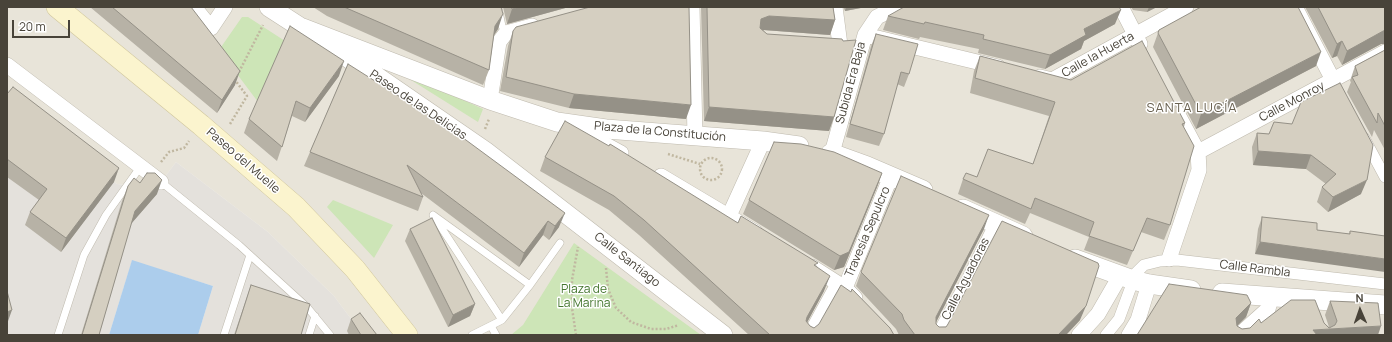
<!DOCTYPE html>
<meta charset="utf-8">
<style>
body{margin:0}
#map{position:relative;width:1392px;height:342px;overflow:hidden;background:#f4f2eb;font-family:Manrope,sans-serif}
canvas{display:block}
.frame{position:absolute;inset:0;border:8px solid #484339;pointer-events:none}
.north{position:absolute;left:1340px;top:290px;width:40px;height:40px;-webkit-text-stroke:3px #fff;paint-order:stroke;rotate:358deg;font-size:11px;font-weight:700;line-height:16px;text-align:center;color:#484339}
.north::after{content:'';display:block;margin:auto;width:14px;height:18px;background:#484339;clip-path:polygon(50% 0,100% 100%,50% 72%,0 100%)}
.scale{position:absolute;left:12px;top:20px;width:58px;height:18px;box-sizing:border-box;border:2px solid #484339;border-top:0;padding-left:5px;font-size:12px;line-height:14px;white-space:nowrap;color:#484339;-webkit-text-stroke:3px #fff;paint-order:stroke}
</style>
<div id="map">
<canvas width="1392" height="342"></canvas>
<div class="frame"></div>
<div class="north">N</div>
<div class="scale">20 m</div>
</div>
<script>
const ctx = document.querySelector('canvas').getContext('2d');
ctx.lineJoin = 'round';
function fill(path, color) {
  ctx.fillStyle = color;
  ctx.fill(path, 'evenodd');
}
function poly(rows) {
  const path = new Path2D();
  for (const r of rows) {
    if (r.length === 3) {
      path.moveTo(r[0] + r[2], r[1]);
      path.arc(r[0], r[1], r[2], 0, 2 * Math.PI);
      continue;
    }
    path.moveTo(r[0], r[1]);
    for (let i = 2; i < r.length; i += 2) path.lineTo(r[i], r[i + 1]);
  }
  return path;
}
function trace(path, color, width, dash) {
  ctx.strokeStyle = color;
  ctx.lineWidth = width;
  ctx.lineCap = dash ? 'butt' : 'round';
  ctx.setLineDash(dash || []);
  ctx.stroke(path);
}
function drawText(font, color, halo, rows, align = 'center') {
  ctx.font = font + ' Manrope,sans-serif';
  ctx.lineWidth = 3;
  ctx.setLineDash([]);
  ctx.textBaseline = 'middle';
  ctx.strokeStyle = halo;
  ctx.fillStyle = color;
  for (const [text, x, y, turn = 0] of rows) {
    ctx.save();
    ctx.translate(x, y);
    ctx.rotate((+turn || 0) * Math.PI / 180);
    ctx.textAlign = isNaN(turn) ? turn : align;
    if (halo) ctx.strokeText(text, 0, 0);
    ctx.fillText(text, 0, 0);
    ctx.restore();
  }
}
fill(poly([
 [7,7,1385,7,1385,335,363,335,334,296,268,232,176,162,161,182,142,187,117,184,7,100]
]), '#e8e4d9');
fill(poly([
 [7,100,117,184,142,187,161,182,176,162,268,232,334,296,363,335,198,335,213,286,132,261,109,335,7,335]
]), '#e4e1dc');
fill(poly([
 [242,17,248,17,285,41,258,102,219,50],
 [404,73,483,109,478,122,403,75],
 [333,200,393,225,374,258,327,207],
 [574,243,701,335,511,335,523,325]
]), '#cde5b7');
fill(poly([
 [132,260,213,286,198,335,109,335]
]), '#accdec');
const service = poly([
 [498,7,502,26,506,33],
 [161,182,239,245,307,307,330,335],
 [530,285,560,243],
 [491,326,496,335],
 [58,335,84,255,106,215,141,166],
 [224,335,250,255],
 [309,335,315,316],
 [472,335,502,320,530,285,433,215,502,320]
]);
const pedestrian = poly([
 [1364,138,1385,177],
 [808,335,837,282],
 [937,335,967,280,995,223],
 [1106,335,1119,319,1136,273,1144,265,1160,261,1177,260,1385,284]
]);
const minor = poly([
 [194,7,211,28,225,7],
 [692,7,695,136],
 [835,7,840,45],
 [1121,7,1140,44],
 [1295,7,1333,80],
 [865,35,998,67],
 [7,65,161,182],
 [1040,77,1052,80,1186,7],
 [490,100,499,42,506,33,532,26],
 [575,128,621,153],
 [1198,152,1385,52],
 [832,153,865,35,877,17,897,7],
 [661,176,755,232],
 [729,216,763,141],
 [1169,259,1199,170,1198,152,1175,109],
 [812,267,845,288,855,298],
 [845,288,891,176],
 [1079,335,1098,314,1120,276],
 [1129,335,1138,320,1149,284],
 [1239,335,1268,309,1271,298]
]);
const tertiary = poly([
 [269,7,379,78,485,151,723,335],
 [303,28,490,100,557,122,606,129,763,141,799,146],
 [831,153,867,166,923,190],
 [963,209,1023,236],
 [1075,259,1133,280,1149,284,1191,290],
 [1222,293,1385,305]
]);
const secondary = poly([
 [57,7,201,125,296,207,355,269,407,335]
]);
trace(service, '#bfbaae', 8);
trace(pedestrian, '#bfbaae', 12);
trace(minor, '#bfbaae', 16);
trace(tertiary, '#bfbaae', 20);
trace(secondary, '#d1c79d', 22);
trace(poly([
 [239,72,263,25],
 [230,124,247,96,235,80],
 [485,129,489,119],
 [668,154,700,164],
 [711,169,11],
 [161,162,169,152,184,148,189,141],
 [606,268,608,289,616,308,631,322,651,329,666,329,679,325],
 [576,335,572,308,572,280,578,247]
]), '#c0b7a0', 2.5, [2, 2]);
trace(service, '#fff', 7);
trace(pedestrian, '#fff', 11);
trace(minor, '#fff', 15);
trace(tertiary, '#fff', 19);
trace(secondary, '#fbf4ce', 21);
fill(poly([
 [90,7,191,7,235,85,217,113],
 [313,7,501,7,498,29,494,35,489,70,483,85,327,16],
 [503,7,569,7,507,24],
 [701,7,833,7,835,20,830,35,763,30,834,117,829,131,704,121],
 [843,7,866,7,845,11],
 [1131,7,1157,7,1147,12,1133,10],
 [1305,7,1385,7,1381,44,1342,65,1337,56,1332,58],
 [888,16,1115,24,1084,41,1081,49,1045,69,978,53,979,49,920,37,919,39,883,30],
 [513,31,686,119,569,108,500,91,508,46],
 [1158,33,1316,66,1196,129,1153,47],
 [876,34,909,74,904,87,897,84,884,134,879,146,846,137,871,46],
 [1385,50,1385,150,1374,130,1372,137,1347,92,1351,82,1350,81,1355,66],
 [980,56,1185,123,1184,127,1170,225,1164,240,1141,232,1127,265,1084,250,1089,237,1030,213,1025,224,958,194,963,179,977,177,1033,164,1049,116,970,93,974,71],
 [348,64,559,227,549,240,543,235,519,267,421,193,423,197,418,211,304,166,310,152],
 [339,76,305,122,292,116,277,161,244,133,249,119],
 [7,94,114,182,61,252,25,225,30,212,39,200,7,177],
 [1274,122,1361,194,1328,212,1317,202,1322,187,1326,184,1306,169,1253,165,1252,147,1257,133,1269,134],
 [545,157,738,223,817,266,824,291,807,322,810,326,814,328,894,335,749,335,639,235,609,210,540,171],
 [882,173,877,187,844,267,834,270,743,214,749,200],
 [140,183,157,194,131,224,99,335,81,335,122,201,128,186],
 [1262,217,1317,230,1349,234,1350,231,1385,236,1255,254,1258,229],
 [410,229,475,304,470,316,448,327,405,241],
 [984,229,936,322,936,324,939,327,1080,320,1066,335,899,335,896,329,856,286,861,272],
 [251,285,301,335,234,335],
 [1330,301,1381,326,1137,335,1251,303,1246,317,1237,326,1242,329,1250,328,1261,323,1324,323,1329,327,1325,315],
 [351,319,377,335,349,335,347,331]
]), '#b7b2a6');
fill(poly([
 [520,7,569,7,507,24,512,9],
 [846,7,866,7,845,11],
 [1149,7,1157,7,1147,12],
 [1121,10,1115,24,1084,41,1081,49,1045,69,1050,55,1084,29],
 [503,14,498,29,490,41,495,26],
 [769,16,835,20,830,35,764,30,756,34,761,19],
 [1385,30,1385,44,1381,44,1342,65,1347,51],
 [1342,41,1337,56,1332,58,1337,44],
 [1321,52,1316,66,1196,129,1201,114],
 [344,61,339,76,305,122,310,108],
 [240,71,235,85,217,113,222,100],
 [574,94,691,105,686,119,569,108],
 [709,107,834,117,829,131,704,121],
 [1258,151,1311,155,1306,169,1253,165],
 [119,168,114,182,61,252,66,238],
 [882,173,877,187,844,267,834,270,840,256],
 [162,180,157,194,130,225,135,211],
 [1367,180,1361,194,1328,212,1333,197],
 [565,213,559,227,549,240,555,226],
 [989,215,984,229,931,332,936,317],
 [548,221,543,235,519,267,524,253],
 [1260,242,1385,259,1385,272,1255,254],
 [830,276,824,291,802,332,807,317],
 [1251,303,1246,317,1230,333,1236,318],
 [475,304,470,316,448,327,453,315],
 [1086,306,1080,320,1066,335,1058,335],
 [12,310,7,324,7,312],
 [1381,326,1378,335,1312,335,1313,330]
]), '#959187');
const building = poly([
 [112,7,191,7,240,71,222,100,112,7],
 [344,7,501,7,503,14,495,26,489,70,344,7],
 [511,7,520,7,512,9,511,7],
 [590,7,689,7,691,105,574,94,506,77,513,31,516,27,590,7],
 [707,7,833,7,835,20,769,16,761,19,760,28,767,34,842,39,843,41,856,40,834,117,709,107,707,7],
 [904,7,1119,7,1121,10,1084,29,1086,35,1050,55,983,39,984,35,925,22,924,24,888,16,904,7],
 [1201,7,1298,7,1321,52,1201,114,1158,33,1159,30,1201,7],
 [1318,7,1385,7,1385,30,1347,51,1342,41,1337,44,1318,7],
 [290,26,344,61,310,108,296,101,282,147,249,119,290,26],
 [876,34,918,44,909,74,901,72,884,134,850,124,876,34],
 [1142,41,1185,123,1182,124,1194,146,1170,225,1147,218,1133,251,1089,236,1094,222,1035,198,1031,209,963,179,966,173,977,177,988,149,1033,164,1055,102,975,78,980,56,1071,80,1142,41],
 [1385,50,1385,126,1378,113,1377,123,1352,77,1358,75,1355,66,1385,50],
 [348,64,451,129,565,213,555,226,548,221,524,253,407,165,423,197,310,152,348,64],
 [1340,83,1373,145,1367,180,1333,197,1322,187,1336,174,1311,155,1258,151,1257,133,1269,134,1274,122,1292,124,1301,102,1340,83],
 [13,87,119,168,66,238,30,212,47,189,7,159,7,94,13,87],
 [565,121,609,146,610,144,738,223,741,216,818,263,814,265,830,276,807,317,806,321,810,326,814,328,819,324,841,285,851,292,852,289,890,328,894,335,770,335,644,220,614,196,545,157,565,121],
 [774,142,801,144,834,152,882,173,849,252,840,256,749,200,774,142],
 [147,173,155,173,162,180,135,211,99,335,82,335,128,186,134,178,140,183,147,173],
 [901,176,989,215,936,317,936,324,939,327,946,327,948,324,1002,221,1098,263,1099,266,1086,306,1058,335,915,335,904,320,902,314,861,272,901,176],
 [1262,217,1317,223,1317,230,1350,234,1350,231,1385,236,1385,259,1260,242,1262,217],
 [432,218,475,304,453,315,410,229,432,218],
 [1169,284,1247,295,1251,303,1236,318,1237,326,1242,329,1250,328,1259,319,1261,323,1291,300,1315,300,1324,323,1329,328,1335,325,1337,321,1330,301,1378,303,1381,326,1313,330,1317,335,1137,335,1169,284],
 [251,285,310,304,301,335,235,335,251,285],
 [7,291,12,310,7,312,7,291],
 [360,313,377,335,361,335,351,319,360,313]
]);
fill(building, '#d5cfc1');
trace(building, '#959187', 1);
drawText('12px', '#484339', '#fff', [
 ["Calle la Huerta",1098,55,-29],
 ["Subida Era Baja",851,83,-75],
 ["Calle Monroy",1292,102,-28],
 ["Paseo de las Delicias",418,105,34],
 ["Plaza de la Constitución",660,132,5],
 ["Paseo del Muelle",243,161,41],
 ["Travesía Sepulcro",868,232,-67],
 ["Calle Santiago",627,260,38],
 ["Calle Rambla",1255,269,7],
 ["Calle Aguadoras",966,279,-63]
]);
drawText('12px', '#45772f', '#fff', [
 ["Plaza de",584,290],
 ["La Marina",584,304]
]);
ctx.letterSpacing = '1px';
drawText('13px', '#6a6251', '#fff', [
 ["SANTA LUCÍA",1192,108]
]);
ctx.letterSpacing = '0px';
</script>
